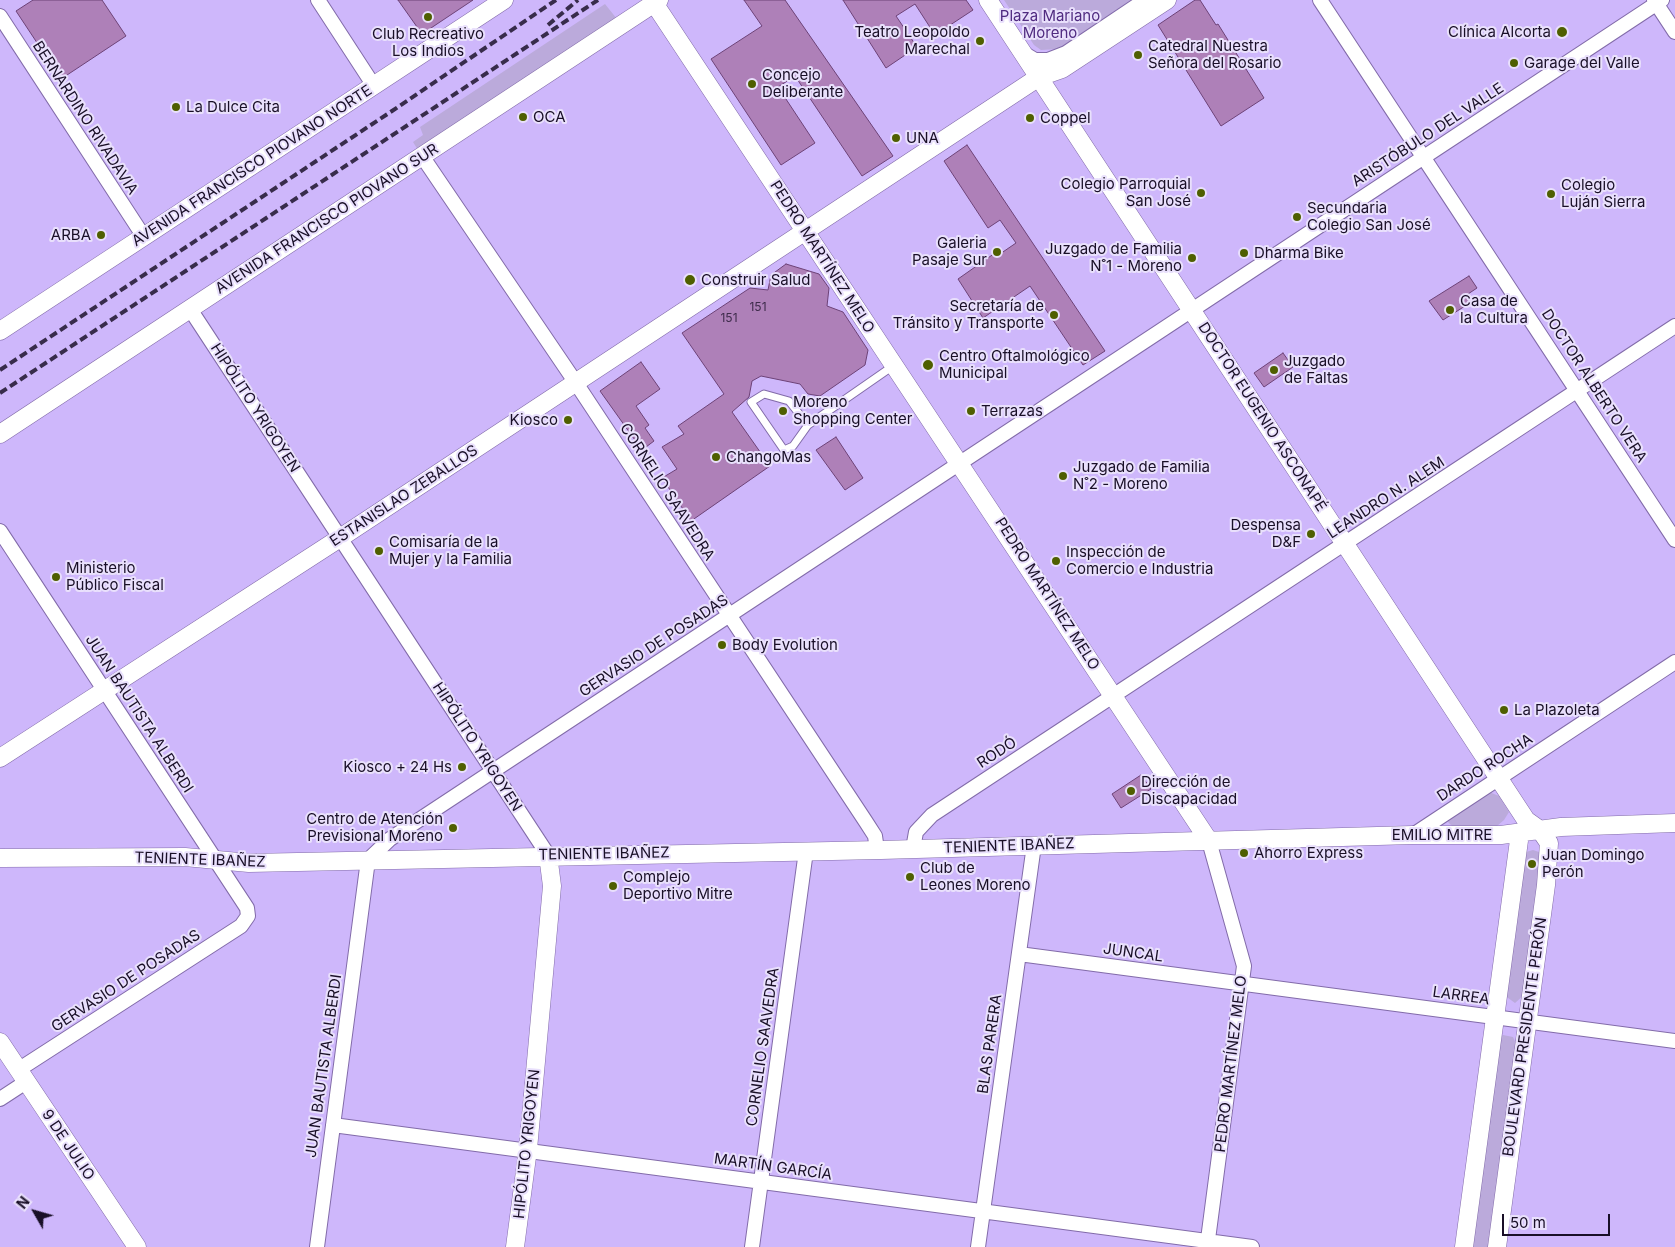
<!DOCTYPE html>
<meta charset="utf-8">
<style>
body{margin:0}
#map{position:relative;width:1675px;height:1247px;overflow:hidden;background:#ceb7fb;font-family:Inter,sans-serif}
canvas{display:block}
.north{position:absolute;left:10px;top:1187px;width:50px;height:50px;-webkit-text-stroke:4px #e9e0fc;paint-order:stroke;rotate:308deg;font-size:14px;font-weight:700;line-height:20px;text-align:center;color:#190f27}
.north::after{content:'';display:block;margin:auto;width:18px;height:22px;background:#190f27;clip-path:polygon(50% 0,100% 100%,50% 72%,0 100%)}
.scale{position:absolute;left:1502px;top:1214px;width:108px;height:22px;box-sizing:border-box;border:2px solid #190f27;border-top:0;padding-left:6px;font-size:15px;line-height:18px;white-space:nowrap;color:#190f27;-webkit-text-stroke:4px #e9e0fc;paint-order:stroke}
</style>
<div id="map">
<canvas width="1675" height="1247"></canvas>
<div class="north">N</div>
<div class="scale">50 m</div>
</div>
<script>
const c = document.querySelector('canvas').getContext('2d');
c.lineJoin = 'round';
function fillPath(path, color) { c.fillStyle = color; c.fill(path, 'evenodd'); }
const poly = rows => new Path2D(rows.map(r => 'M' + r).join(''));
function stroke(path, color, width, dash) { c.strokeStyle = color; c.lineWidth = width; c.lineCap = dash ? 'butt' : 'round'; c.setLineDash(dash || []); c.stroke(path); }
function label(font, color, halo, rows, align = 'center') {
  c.font = font + ' Inter,sans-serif'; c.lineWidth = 4; c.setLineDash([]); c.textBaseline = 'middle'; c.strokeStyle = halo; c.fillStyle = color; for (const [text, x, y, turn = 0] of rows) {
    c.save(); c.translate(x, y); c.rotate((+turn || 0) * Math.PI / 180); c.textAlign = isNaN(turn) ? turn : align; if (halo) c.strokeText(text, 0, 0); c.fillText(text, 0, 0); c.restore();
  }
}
fillPath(poly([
 [1004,0,1131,0,1058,49,1041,50,1034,45],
 [605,4,617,19,418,150,413,142,423,135,420,127],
 [1489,792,1499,796,1509,812,1504,820,1497,826,1454,828,1448,822,1449,818],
 [1533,850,1542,853,1524,995,1515,1003,1504,995,1526,852],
 [1503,1035,1513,1037,1517,1046,1490,1247,1470,1247,1498,1039]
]), '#bbaadb');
const building = poly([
 [33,0,102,0,126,36,61,79,16,11,33,0],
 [398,0,473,0,422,34,398,0],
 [744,0,785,0,893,156,862,176,795,76,778,87,815,143,781,165,711,59,762,26,744,0],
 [843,0,966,0,973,10,935,35,915,4,896,16,917,47,886,68,843,0],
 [1195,0,1200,0,1216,25,1218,24,1264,98,1221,126,1158,25,1195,0],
 [967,145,1105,351,1083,365,1030,286,983,318,958,279,995,253,997,256,1016,243,1000,220,988,228,944,161,967,145],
 [786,264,819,274,829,288,827,306,843,312,868,350,865,365,820,396,808,394,800,384,761,376,752,381,749,397,732,412,770,466,691,521,662,478,677,469,662,447,684,434,678,426,724,394,682,333,750,288,768,290,771,275,786,264],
 [1469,276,1477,288,1468,294,1473,301,1443,320,1429,301,1469,276],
 [1283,353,1293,367,1264,387,1254,373,1283,353],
 [641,362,660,389,636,406,649,425,645,428,654,441,642,450,600,391,641,362],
 [836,437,863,478,845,490,816,450,836,437],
 [1141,775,1151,789,1121,808,1112,794,1141,775]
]);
fillPath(building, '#ae80b8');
stroke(building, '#6d4277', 1);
const service = poly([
 [808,425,793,446,784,450,751,402,764,394,789,401,808,425,893,366]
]);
const minor = poly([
 [318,0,374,86],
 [1320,0,1675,540],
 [1654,0,1675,32],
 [0,16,144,237],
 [1025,54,1035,60,1048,60,1066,53,1145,0],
 [422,156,576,383,866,822,875,836,877,850],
 [190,309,548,855],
 [0,531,247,908,248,916,241,926,18,1070],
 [1413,835,1675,662],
 [913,849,916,832,932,815,1675,326],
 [1019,954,1675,1041],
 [0,1099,26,1082],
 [333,1125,1252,1247],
 [317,1247,368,860,390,839,1662,0],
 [752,1247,806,851],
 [978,1247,1034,845],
 [1207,1247,1244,966,1209,841]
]);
const tertiary = poly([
 [652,0,1209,841],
 [988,0,1526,820,1540,830,1549,843,1546,885,1497,1247],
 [0,331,504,0],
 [0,434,659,0],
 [0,758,340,538,1039,77,1062,69,1167,0],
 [0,858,185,857,249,863,881,850,1413,835,1501,835,1561,827,1675,823],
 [0,1042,137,1247],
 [515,1247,528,1149,552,886,548,855],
 [1464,1247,1520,833]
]);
stroke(service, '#826ba9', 9);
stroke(minor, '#826ba9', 16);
stroke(tertiary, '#826ba9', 19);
stroke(service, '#fff', 7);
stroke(minor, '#fff', 14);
stroke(tertiary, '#fff', 18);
stroke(poly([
 [548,25,578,0],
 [0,370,392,111,556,0],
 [0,393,598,0]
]), '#382c4b', 4, [8, 4]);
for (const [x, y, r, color] of [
 [428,17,5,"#4f5f00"],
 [1562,32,6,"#4f5f00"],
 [980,41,5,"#4f5f00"],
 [1138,55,5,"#4f5f00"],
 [1514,63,5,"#4f5f00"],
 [752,84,5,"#4f5f00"],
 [176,107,5,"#4f5f00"],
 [523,117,5,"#4f5f00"],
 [1030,118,5,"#4f5f00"],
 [896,138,5,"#4f5f00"],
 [1201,193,5,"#4f5f00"],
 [1551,194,5,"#4f5f00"],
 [1297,217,5,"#4f5f00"],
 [101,235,5,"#4f5f00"],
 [997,252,5,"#4f5f00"],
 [1244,253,5,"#4f5f00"],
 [1192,258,5,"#4f5f00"],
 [690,280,6,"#4f5f00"],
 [1450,310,5,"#4f5f00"],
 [1054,315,5,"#4f5f00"],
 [928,365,6,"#4f5f00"],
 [1274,370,5,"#4f5f00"],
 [783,411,5,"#4f5f00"],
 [971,411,5,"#4f5f00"],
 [568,420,5,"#4f5f00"],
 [716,457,5,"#4f5f00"],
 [1063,476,5,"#4f5f00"],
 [1311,534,5,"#4f5f00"],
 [379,551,5,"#4f5f00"],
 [1056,561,5,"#4f5f00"],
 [56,577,5,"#4f5f00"],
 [722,645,5,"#4f5f00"],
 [1504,710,5,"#4f5f00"],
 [462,767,5,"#4f5f00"],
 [1131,791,5,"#4f5f00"],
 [453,828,5,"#4f5f00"],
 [1244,853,5,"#4f5f00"],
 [1532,864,5,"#4f5f00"],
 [910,877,5,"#4f5f00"],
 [613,886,5,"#4f5f00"]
]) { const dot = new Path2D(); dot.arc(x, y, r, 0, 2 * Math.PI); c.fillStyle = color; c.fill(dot); stroke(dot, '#e9e0fc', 2); }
label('12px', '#3e2b4b', null, [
 ["151",758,307],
 ["151",729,318]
]);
label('15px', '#502b80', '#e9e0fc', [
 ["Plaza Mariano",1050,16],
 ["Moreno",1050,33]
]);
label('15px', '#190f27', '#e9e0fc', [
 ["Teatro Leopoldo",970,32,"right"],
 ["Marechal",970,49,"right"],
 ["Clínica Alcorta",1551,32,"right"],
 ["Club Recreativo",428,34,"center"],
 ["Los Indios",428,51,"center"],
 ["Catedral Nuestra",1148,46],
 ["Señora del Rosario",1148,63],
 ["Garage del Valle",1524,63],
 ["Concejo",762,75],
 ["Deliberante",762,92],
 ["La Dulce Cita",186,107],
 ["OCA",533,117],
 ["Coppel",1040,118],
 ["UNA",906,138],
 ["Colegio Parroquial",1191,184,"right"],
 ["San José",1191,201,"right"],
 ["Colegio",1561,185],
 ["Luján Sierra",1561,202],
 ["Secundaria",1307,208],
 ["Colegio San José",1307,225],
 ["ARBA",91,235,"right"],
 ["Galeria",987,243,"right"],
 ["Pasaje Sur",987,260,"right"],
 ["Juzgado de Familia",1182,249,"right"],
 ["N˚1 - Moreno",1182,266,"right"],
 ["Dharma Bike",1254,253],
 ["Construir Salud",701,280],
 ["Casa de",1460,301],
 ["la Cultura",1460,318],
 ["Secretaría de",1044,306,"right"],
 ["Tránsito y Transporte",1044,323,"right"],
 ["Centro Oftalmológico",939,356],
 ["Municipal",939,373],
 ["Juzgado",1284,361],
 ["de Faltas",1284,378],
 ["Moreno",793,402],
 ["Shopping Center",793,419],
 ["Terrazas",981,411],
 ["Kiosco",558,420,"right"],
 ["ChangoMas",726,457],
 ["Juzgado de Familia",1073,467],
 ["N˚2 - Moreno",1073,484],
 ["Despensa",1301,525,"right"],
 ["D&F",1301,542,"right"],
 ["Comisaría de la",389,542],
 ["Mujer y la Familia",389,559],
 ["Inspección de",1066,552],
 ["Comercio e Industria",1066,569],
 ["Ministerio",66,568],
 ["Público Fiscal",66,585],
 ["Body Evolution",732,645],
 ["La Plazoleta",1514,710],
 ["Kiosco + 24 Hs",452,767,"right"],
 ["Dirección de",1141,782],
 ["Discapacidad",1141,799],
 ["Centro de Atención",443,819,"right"],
 ["Previsional Moreno",443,836,"right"],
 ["Ahorro Express",1254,853],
 ["Juan Domingo",1542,855],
 ["Perón",1542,872],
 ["Club de",920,868],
 ["Leones Moreno",920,885],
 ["Complejo",623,877],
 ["Deportivo Mitre",623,894]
], 'left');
label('15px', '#190f27', '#e9e0fc', [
 ["BERNARDINO RIVADAVIA",85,118,57],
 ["ARISTÓBULO DEL VALLE",1428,135,-33],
 ["AVENIDA FRANCISCO PIOVANO NORTE",252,166,-33],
 ["AVENIDA FRANCISCO PIOVANO SUR",327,219,-33],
 ["PEDRO MARTÍNEZ MELO",822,257,57],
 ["DOCTOR ALBERTO VERA",1594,386,57],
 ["HIPÓLITO YRIGOYEN",255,408,57],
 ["DOCTOR EUGENIO ASCONAPÉ",1262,417,57],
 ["CORNELIO SAAVEDRA",667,492,57],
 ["ESTANISLAO ZEBALLOS",404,496,-33],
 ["LEANDRO N. ALEM",1386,498,-33],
 ["PEDRO MARTÍNEZ MELO",1047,594,57],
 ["GERVASIO DE POSADAS",654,646,-33],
 ["JUAN BAUTISTA ALBERDI",139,714,57],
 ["HIPÓLITO YRIGOYEN",477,747,57],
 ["RODÓ",997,753,-33],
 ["DARDO ROCHA",1485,768,-33],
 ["EMILIO MITRE",1442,835],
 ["TENIENTE IBAÑEZ",1009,846,-2],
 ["TENIENTE IBAÑEZ",604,854,-1],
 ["TENIENTE IBAÑEZ",200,860,2],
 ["JUNCAL",1133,953,8],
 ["GERVASIO DE POSADAS",126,981,-33],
 ["LARREA",1461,996,8],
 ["BOULEVARD PRESIDENTE PERÓN",1525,1037,-82],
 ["BLAS PARERA",990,1044,-82],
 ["CORNELIO SAAVEDRA",763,1047,-82],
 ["PEDRO MARTÍNEZ MELO",1231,1064,-83],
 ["JUAN BAUTISTA ALBERDI",324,1066,-82],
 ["HIPÓLITO YRIGOYEN",527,1144,-84],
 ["9 DE JULIO",68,1145,56],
 ["MARTÍN GARCÍA",773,1167,8]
]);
</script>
